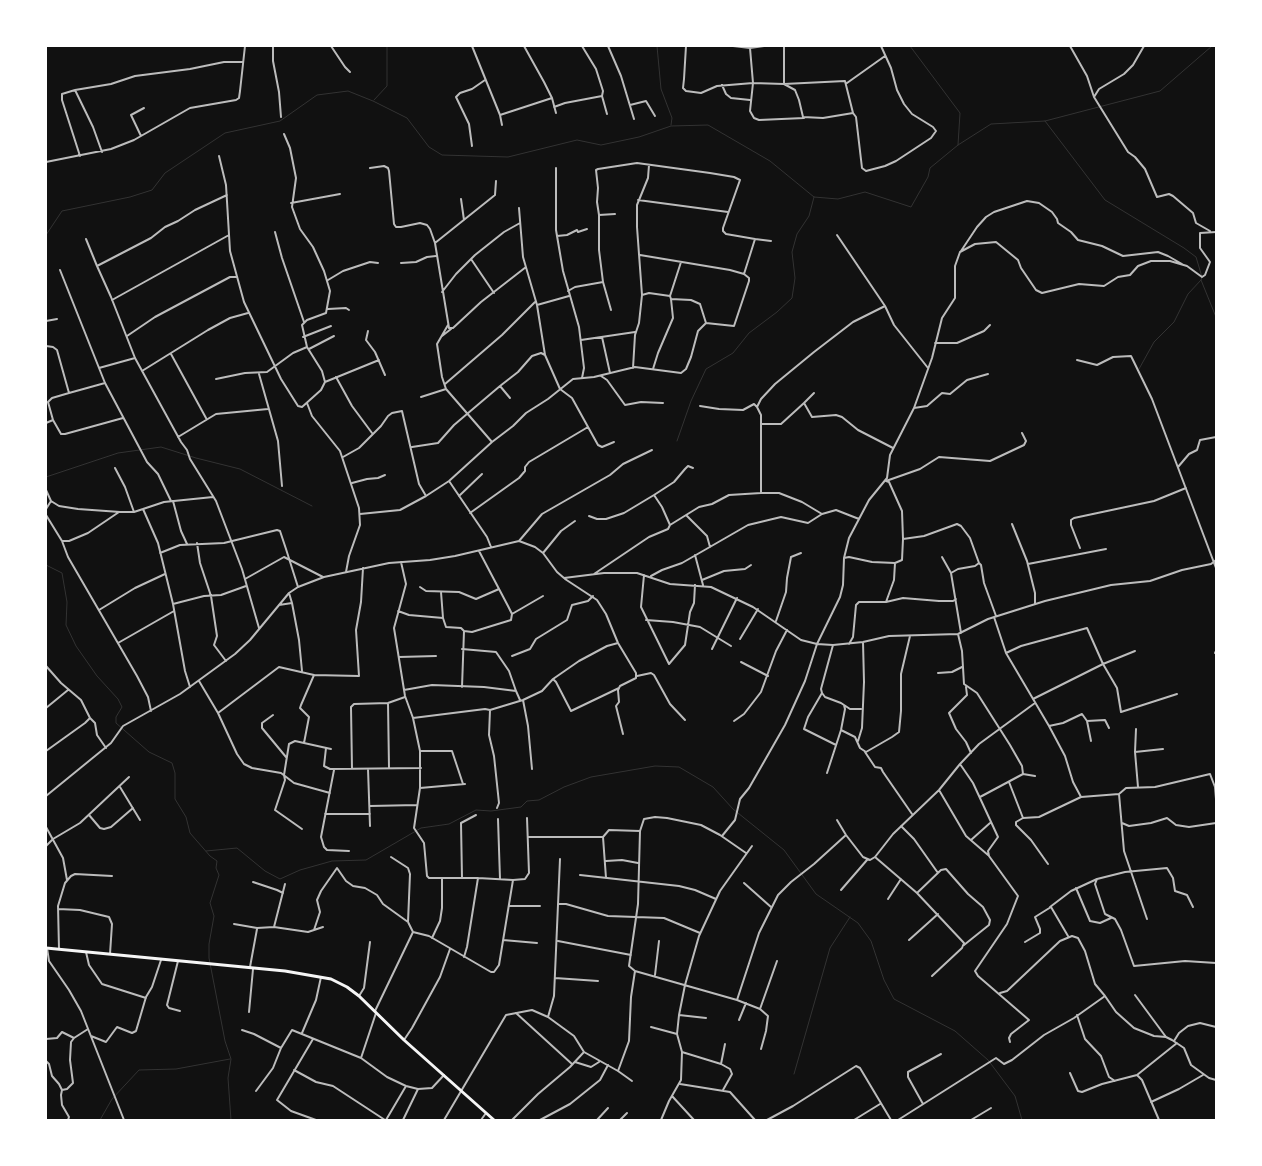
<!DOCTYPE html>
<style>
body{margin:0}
#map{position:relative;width:1262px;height:1166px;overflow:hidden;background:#111;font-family:Karla,sans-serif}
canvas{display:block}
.frame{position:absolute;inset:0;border:47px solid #fff;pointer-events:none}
</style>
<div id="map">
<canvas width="1262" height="1166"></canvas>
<div class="frame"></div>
</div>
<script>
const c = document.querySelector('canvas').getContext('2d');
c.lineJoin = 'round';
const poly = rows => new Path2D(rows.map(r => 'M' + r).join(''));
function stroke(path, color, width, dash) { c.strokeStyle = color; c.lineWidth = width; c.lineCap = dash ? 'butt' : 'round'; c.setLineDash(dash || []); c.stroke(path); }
stroke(poly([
 [657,46,661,89,672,118,671,125],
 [910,46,960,113,958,145],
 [374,100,387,86,387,46],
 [1045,121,1105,200,1184,248,1196,257,1202,277,1201,280,1216,317],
 [46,235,62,211,130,197,152,190,165,173,225,133,280,121,317,95,348,91,373,101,407,118,429,147,442,155,508,157,577,140,601,145,639,137,671,126,708,125,770,161,814,197,838,199,865,192,911,207,928,177,930,168,958,145,991,124,1045,121,1160,91,1212,46],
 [1139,369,1154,342,1174,322,1188,294,1201,280],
 [677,441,691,401,706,369,733,353,749,333,777,312,792,298,795,278,792,252,797,234,809,216,814,197],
 [46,477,118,453,161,447,196,458,240,469,312,506],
 [46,565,62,573,67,602,66,625,76,646,97,676,118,699,122,707,116,717,116,723,149,752,172,763,175,773,175,799,186,817,190,833,210,856,217,861,216,868,219,875,210,903,214,916,209,944,209,958,225,1041,231,1059,228,1078,231,1120],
 [206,851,237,848,265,871,280,879,300,870,332,861,366,860,421,828,449,824,476,810,491,811,521,807,527,801,539,800,564,787,591,777,655,766,679,767,713,787,733,809,784,850,816,894,858,923,871,941,884,980,894,999,955,1031,988,1060,1015,1096,1022,1120],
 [794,1074,830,948,850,917],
 [100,1120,112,1099,139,1070,176,1069,230,1059]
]), '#333', 1);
stroke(poly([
 [273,46,273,61,279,92,281,117],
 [331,46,345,67,350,72],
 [472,46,500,115,502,125],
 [524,46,544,82,552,98,556,113],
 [582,46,596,69,603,91,602,96,607,114],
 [608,46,621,76,634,119],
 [686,46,684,79,683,88,686,91,701,93,717,86,753,83,784,84,845,81,853,113,856,117,862,168,866,171,885,166,896,161,931,138,936,131,933,127,912,114,904,104,897,90,891,68,881,46],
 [733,46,750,48,764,46],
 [784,46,784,84,795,90,799,100,803,117,823,118,853,113],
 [1070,46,1087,76,1094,97,1128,152,1135,157,1145,169,1157,197,1169,194,1173,196,1193,213,1196,223,1210,231],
 [750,48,753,83,750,111,754,118,759,120,804,118],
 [847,83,885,56],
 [722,85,726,94,731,98,750,100],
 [75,90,93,127,102,152],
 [1094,97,1099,89,1124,74,1133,65,1144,46],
 [630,105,646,101,655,116],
 [554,107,565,103,602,96],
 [500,115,552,98],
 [141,136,131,115,144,108],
 [472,146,469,124,456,97,460,93,472,89,485,80],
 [80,156,62,100,62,94,75,90,111,84,135,76,190,69,224,62,243,62],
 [219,156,226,185,230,251,244,302,281,379,298,406,302,407,321,390,325,382,322,371,307,347,302,325,307,320,326,313,330,291,324,271,313,247,300,229,292,207,296,178,290,148,284,134],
 [46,162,111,149,134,140,190,108,236,100,239,98,240,91,245,46],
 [370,168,384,166,388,168,389,171,394,224,396,227,401,227,420,223,427,225,430,229,435,243,449,328,453,328,481,302,526,267],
 [556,168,556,230,563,271,579,327,584,368,582,378],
 [227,195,195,210,178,221,165,227,151,238,97,266,111,297,135,358,181,442,187,450,190,459,216,501,242,569,259,628],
 [461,199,464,220],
 [638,200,728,212],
 [291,203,340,194],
 [519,208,523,257,537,305,545,355,560,389,572,398,598,445,602,447,614,442],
 [599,215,597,202,598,188,596,170,598,169,637,163,710,173,734,177,740,180,723,228,723,231,726,234,755,239,771,241],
 [275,232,282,258,304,322],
 [837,235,885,306,894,325,928,368],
 [557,236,567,235,577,230,578,232,587,229],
 [86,239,97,266],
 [435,243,495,195,496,181],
 [961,251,977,227,986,217,994,212,1027,201,1039,203,1052,212,1057,219,1058,223,1071,232,1078,240,1102,246,1123,256,1158,252,1168,256,1182,264],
 [471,259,494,293],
 [401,263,416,262,427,257,436,256],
 [60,270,105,383,147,462,158,474,171,501],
 [744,274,755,239],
 [328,280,343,271,370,262,378,263],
 [603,282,599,250,599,215,615,214],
 [568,291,575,287,603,282,611,310],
 [442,292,456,274,475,255,504,232,520,223],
 [642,295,649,293,670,296,671,299,691,300,700,304,706,323],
 [670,296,681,262],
 [112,300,229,235],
 [537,305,569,296],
 [328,309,346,308,349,310],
 [46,321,57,319],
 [448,325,437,344,442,377,446,389,492,442],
 [368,331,366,340,375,352,385,375],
 [127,336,155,317,230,277,237,277],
 [442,336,451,329],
 [303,337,331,326],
 [602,337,610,373],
 [581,340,635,332],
 [935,343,957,343,984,331,990,325],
 [46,346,53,347,57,350,69,393,52,398,48,402,53,420,46,423],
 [309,349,334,336],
 [171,354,206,418],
 [1077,360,1097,365,1113,357,1131,356,1152,399,1216,568],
 [99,368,135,358],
 [633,368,635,335,639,323,642,295,637,227,637,205,648,178,649,165],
 [653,369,658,353,673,318,671,299],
 [142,371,208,330,230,318,248,313],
 [259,374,278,441,282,486],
 [601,376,607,380,625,405,641,402,663,403],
 [336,377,352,406,372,433],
 [216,379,245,373,267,372,293,353,307,347],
 [325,382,379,360],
 [445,384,502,335,535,302],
 [69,393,105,383],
 [421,397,446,389],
 [510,398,500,386,518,372,532,356,541,353,545,355],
 [307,403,312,416,340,451,359,508,360,525,349,556,346,572],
 [804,403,814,393],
 [700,406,719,409,743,410,754,404,757,407,761,415,761,493],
 [757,407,761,399,775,384,814,352,853,322,885,306],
 [914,408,927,406,942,393,950,394,967,380,988,374],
 [53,420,61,434,65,434,123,418],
 [761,424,781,424,804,403,812,417,836,415,842,417,858,430,893,448],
 [178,437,216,414,268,409],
 [412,447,438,443,454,425,500,386],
 [343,457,359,448,381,426,388,416,392,413,402,411,419,484,426,496],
 [1178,467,1189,454,1197,450,1200,440,1216,437],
 [115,468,125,487,134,512],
 [449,481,487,537,491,547],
 [352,483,367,479,378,478,385,475],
 [46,490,51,501,59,506,78,509,120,512,134,512,164,502,213,497],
 [654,495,674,482,685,469,688,466,693,468],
 [459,496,482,474],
 [173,501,181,531,187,544],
 [46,509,51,501],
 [143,509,158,543,173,604,185,671,190,687],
 [470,513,519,478,525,471,525,467,529,462,588,427],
 [360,514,400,510,426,496,449,481,492,442,513,426,526,413,548,399,573,379,594,377,635,367,681,373,686,369,691,357,698,331,706,323,734,326,749,281,749,278,744,274,730,270,640,255],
 [46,515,62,541,68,557,137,676,148,697,151,711],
 [686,515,707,536,710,547],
 [589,516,597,519,606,519,624,513,654,495,662,507,670,525,668,529,649,537,594,574],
 [1012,524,1027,561,1035,593,1035,604],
 [670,525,699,507,712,504,729,495,761,493,779,493,802,502,822,514,836,510,859,519],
 [903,539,902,511,889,482,886,481,920,469,939,457,990,461,1024,445,1026,441,1022,433],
 [62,541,69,541,88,533,119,512],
 [519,541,542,514,610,475,623,464,652,450],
 [197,543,200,563,211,596,217,636,214,645,226,661],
 [1080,548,1071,525,1071,520,1074,518,1154,501,1186,488],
 [160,553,180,545,224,543,277,530,280,531,286,549,298,587],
 [543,553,561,531,575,521],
 [695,555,703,585],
 [942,557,951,573],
 [844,558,849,557,872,562,895,563,902,560,903,539,924,536,957,524,961,526,970,538,979,563,981,565,984,583,996,616],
 [401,562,406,584,394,628,405,696,413,718,420,751,420,788,414,828,424,843,427,876,429,878,478,878,513,880,525,879,529,873,527,818],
 [1028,564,1106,549],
 [644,575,641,607,669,664],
 [651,576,662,570,682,563,748,525,781,517,808,523,822,514],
 [245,579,284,557,323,577],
 [565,579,597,600,606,614,618,643,636,673,636,678,620,686,618,690,619,702,616,706,623,734],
 [702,580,724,571,745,569,751,565],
 [420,587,426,591,459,592,476,599,499,589],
 [441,592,443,618,446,627,461,628,464,631,472,632,511,620,512,614,508,606,479,551],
 [886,602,894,580,895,563],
 [292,603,299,640,302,671],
 [173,604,204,596,221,595,246,586],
 [279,605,292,603,289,593],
 [99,610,135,588,165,574],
 [398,611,409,615,443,618],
 [512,614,543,596],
 [994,617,1006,653,1049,726,1065,756,1073,782,1081,797,1119,794,1126,788,1155,787,1210,774,1215,787,1216,799],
 [646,620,673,622,700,627,731,646],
 [776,621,786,592,787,578,791,557,801,553],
 [961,633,951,573,958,569,975,566,979,563],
 [958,634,962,651,964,684,977,693,1010,745,1022,766,1023,774],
 [740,639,758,609],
 [118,643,174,611],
 [849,644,853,637,856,605,859,602,886,602,903,598,939,601,953,601,956,599],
 [833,645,821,689,822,693,808,717,804,729,836,745],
 [462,649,496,652,509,671,516,691],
 [712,649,737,598],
 [1006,653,1021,646,1087,628,1103,664,1135,651],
 [1215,653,1216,651],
 [512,656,530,649,536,639,567,620,572,605,588,601,593,596],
 [399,657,436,656],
 [741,662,768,676],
 [669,664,685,645,690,612,694,603,695,585],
 [46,666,61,683,81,700,90,718,95,723,97,735,106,748],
 [938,673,952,672,962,667],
 [637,676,651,673,654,675,670,704,685,720],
 [553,679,556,682,571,711,619,688],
 [199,681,218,713,237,754,244,764,252,768,281,773,294,783,330,793],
 [462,687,464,631],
 [966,687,967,695,949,713,956,729,966,742,971,753],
 [404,690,432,685,484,687,516,691,520,700],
 [822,693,825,697,841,703,850,709,861,709],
 [1033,699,1103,664,1117,688,1121,712,1177,694],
 [523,700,528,726,532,769],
 [388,703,389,768],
 [46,708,68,690],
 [490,710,489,735,494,756,499,803,497,808],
 [218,713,279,667,314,675,359,676,356,630,361,602,363,568],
 [273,715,262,723,262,728,286,757],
 [413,718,485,709,490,710,523,700,542,691,553,679,579,661,607,646,618,643],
 [734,721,744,714,761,692,776,651,787,630],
 [1087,721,1105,720,1109,728],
 [1049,726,1063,723,1082,714,1087,721,1091,741],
 [1136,729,1135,752,1138,787],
 [841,730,855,737,860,748,866,752,892,737,899,732,901,711,901,674,910,636],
 [858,741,862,728,864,682,863,642],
 [304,743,309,717,300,708,301,705,314,675],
 [326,748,324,766,330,769,421,768],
 [46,751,85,723,90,718],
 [420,751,452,751,463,784],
 [865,752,875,767,881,768,883,772,912,814],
 [1135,752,1163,749],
 [960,764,973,783,998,837,988,851,989,856,1018,896,1007,924,975,971,978,976,1029,1020,1011,1034,1009,1038,1010,1042],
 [352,769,351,707,354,704,388,703,405,697],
 [368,769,370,826],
 [334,770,321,837,324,847,327,850,349,851],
 [827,773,841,730,845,709,844,705],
 [1009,782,1023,818,1016,822,1016,825,1031,840,1048,864],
 [120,787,140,820],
 [420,788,465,784],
 [939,790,966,836,988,855],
 [1119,794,1124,851,1147,919],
 [46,796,111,743,123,726,180,694,235,654,250,640,289,593,298,587,324,577,389,563,430,560,455,556,519,541,535,547,543,553,557,572,564,578,604,573,637,573,670,584,711,587,753,607,801,640,817,644,833,645,863,642,889,636,958,634,988,619,1045,601,1111,585,1150,581,1182,570,1211,564,1216,560],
 [980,797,1023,774,1035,776],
 [370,806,417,805],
 [325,814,370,814],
 [89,815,100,828,104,829,111,827,133,808],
 [1023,818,1039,817,1081,797],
 [498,819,500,879],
 [837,820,846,835,863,857,870,860,875,857,893,834,939,790,960,764,979,744,1035,703],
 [1122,823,1129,826,1151,823,1167,818,1176,825,1189,827,1216,823],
 [901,826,914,839,938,873],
 [46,827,63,858,67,880],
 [302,829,275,810,285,780,284,775,289,744,295,741,331,749],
 [722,836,735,820,740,799,749,788,785,725,805,681,817,644,840,597,843,585,844,558,849,538,869,500,887,478,890,455,914,408,932,358,942,318,955,298,955,266,960,252,975,244,996,242,1018,260,1021,268,1036,290,1042,293,1079,284,1104,286,1118,277,1130,275,1138,266,1151,261,1170,261,1187,266,1202,277,1205,275,1210,262,1200,248,1200,233,1216,232],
 [528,837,603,837,609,830,640,831],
 [603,837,606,878],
 [971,840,990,823],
 [46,846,53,839,80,823,129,777],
 [746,853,720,835,701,825,667,818,655,817,644,819,640,831,638,904,629,966,635,971,737,1000,760,1009,768,1016,766,1031,761,1049],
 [391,857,408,868,410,874,408,922],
 [875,857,917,893,964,943,962,948,932,976],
 [606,861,622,860,638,863],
 [580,875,679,886,695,890,716,899],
 [462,878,461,823,476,815],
 [1097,879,1095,884,1105,914,1115,919,1121,930,1134,966,1185,961,1216,963],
 [253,882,277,890,283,893],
 [744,883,771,907],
 [1076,888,1090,921,1100,923,1111,918],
 [841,890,867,860],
 [917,893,941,870,946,869,968,894,983,907,990,920,989,925,964,945],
 [888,899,901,879],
 [559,904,566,904,608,916,664,918,700,933],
 [510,906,540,906],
 [1050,907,1071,891,1097,879,1125,872,1167,868,1173,878,1175,891,1187,895,1193,907],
 [58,909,80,910,109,917,112,924,110,954],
 [234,924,257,928,274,927,308,932,323,927],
 [274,927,285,884],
 [314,930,320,912,317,900,321,891,337,868,346,881,353,886,365,888,377,895,383,904,408,922,413,932,429,936,491,972,494,972,499,965,513,880],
 [432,938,440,921,442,908,442,878],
 [503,940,537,943],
 [909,940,938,914],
 [558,941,631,955],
 [1025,942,1040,933,1040,929,1035,917,1051,907,1068,936],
 [47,948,49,961,69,990,81,1011,124,1120],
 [59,949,58,906,65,883,71,876,75,874,112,876],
 [86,952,89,965,102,984,146,998],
 [464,957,467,947,478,878],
 [178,961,167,1005,169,1008,180,1011],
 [250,967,257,929],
 [655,975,659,941],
 [555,978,598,981],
 [1000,993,1007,991,1060,941,1072,936,1078,938,1085,951,1095,984,1105,996],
 [1135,995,1166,1037],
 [359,996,364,988,370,942],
 [737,1000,759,933,778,895,791,882,814,864,846,835],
 [760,1009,777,961],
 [375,1011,413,932],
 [249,1012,253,969],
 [516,1013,572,1064],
 [679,1015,706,1018],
 [1077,1015,1085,1039,1101,1056,1109,1077,1115,1081],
 [548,1017,554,996,560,859],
 [739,1020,746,1003],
 [651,1027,677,1034],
 [242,1030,254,1034,281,1048],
 [302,1033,316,1000,321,977],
 [91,1036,106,1042,117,1027,132,1033,136,1031,146,997,152,987,161,960],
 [46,1039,57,1038,62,1032,74,1038,88,1029],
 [313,1039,277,1100,291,1111,316,1120],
 [404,1040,412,1028,440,977,450,949],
 [1174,1041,1179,1033,1188,1026,1200,1023,1216,1027],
 [682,1052,721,1064,730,1069,732,1074,723,1090],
 [361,1058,376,1013],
 [46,1061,49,1064,52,1076,59,1084,62,1090],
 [575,1062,591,1067,599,1062],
 [721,1064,725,1044],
 [294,1070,316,1082,333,1086,385,1120],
 [618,1071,629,1041,631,997,635,971],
 [1070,1073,1078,1091,1082,1092,1102,1084,1137,1075,1142,1080,1159,1120],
 [1137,1075,1177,1043],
 [680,1084,730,1092,755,1120],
 [256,1091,273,1068,281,1048,292,1030,361,1058,387,1077,406,1086,418,1089,432,1088,444,1075],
 [672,1096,694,1120],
 [1151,1102,1179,1089,1203,1075],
 [923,1104,908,1077,908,1072,941,1054],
 [68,1120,69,1117,62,1105,61,1095,62,1090,67,1089,73,1083,70,1060,71,1042,74,1038],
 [386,1120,406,1086],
 [403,1120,418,1089],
 [444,1120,506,1015,532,1010,548,1017,574,1036,584,1052,618,1071,632,1081],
 [481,1120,486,1113],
 [512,1120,538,1094,570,1067,584,1052],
 [540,1120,570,1104,600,1080,608,1065],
 [597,1120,608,1108],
 [620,1120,627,1113],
 [661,1120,669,1101,681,1080,682,1052,677,1034,679,1015,685,985,699,936,720,891,752,846],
 [767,1120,793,1106,856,1066,860,1068,891,1120],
 [854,1120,880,1104],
 [898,1120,996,1058,1004,1064,1012,1060,1044,1035,1074,1018,1105,996,1116,1012,1134,1028,1154,1036,1166,1037,1172,1040,1184,1048,1191,1065,1209,1078,1216,1080],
 [971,1120,991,1108]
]), '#bcbcbc', 2);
stroke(poly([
 [46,948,285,971,331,979,347,987,359,996,404,1040,494,1120]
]), '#f5f5f5', 3);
</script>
